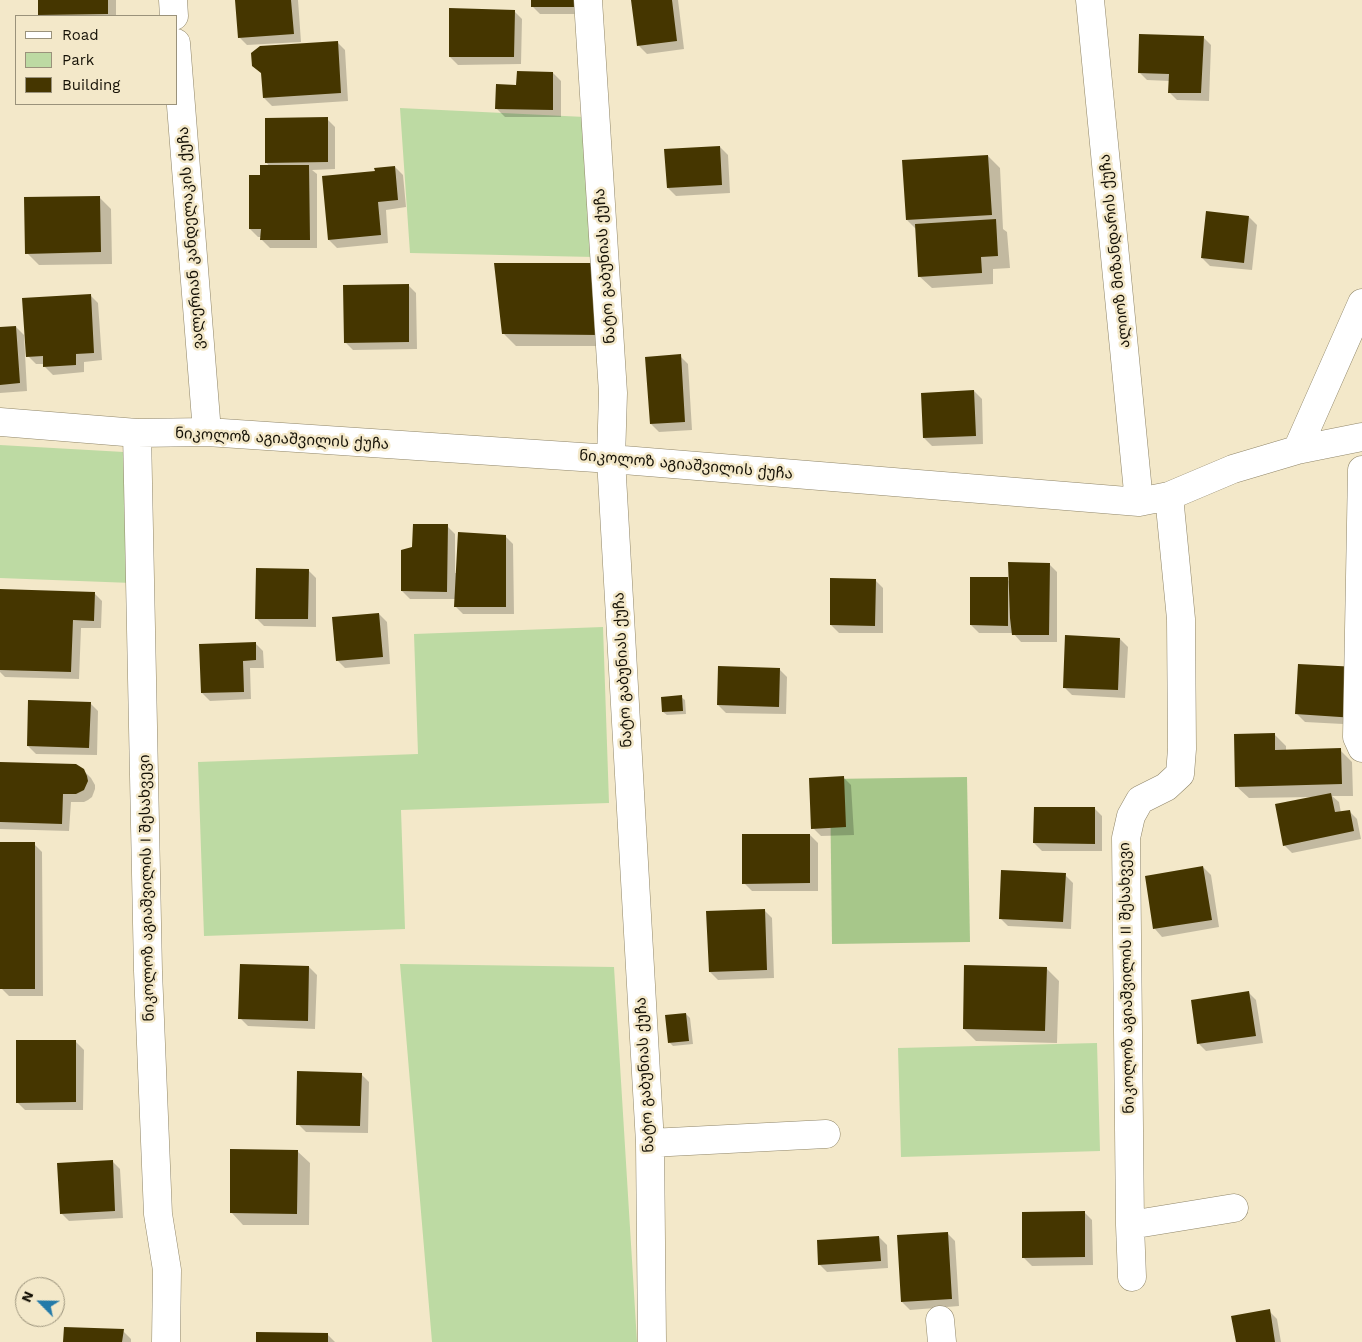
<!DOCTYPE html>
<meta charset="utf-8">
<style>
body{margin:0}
#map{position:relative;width:1362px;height:1342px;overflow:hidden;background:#f3e8c9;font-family:"Work Sans",sans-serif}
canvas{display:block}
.legend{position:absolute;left:15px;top:15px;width:162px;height:90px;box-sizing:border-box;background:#f3e8c9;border:1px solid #9a927b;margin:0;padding:6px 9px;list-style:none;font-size:15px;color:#151106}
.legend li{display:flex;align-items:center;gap:10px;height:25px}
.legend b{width:25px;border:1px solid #9a927b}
.north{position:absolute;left:15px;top:1277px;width:50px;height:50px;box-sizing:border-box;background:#f3e8c9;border:1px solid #9a927b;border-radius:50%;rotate:293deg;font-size:14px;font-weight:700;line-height:20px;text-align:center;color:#151106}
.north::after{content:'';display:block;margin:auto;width:18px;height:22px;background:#237aa9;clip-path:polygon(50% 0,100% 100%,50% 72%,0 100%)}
</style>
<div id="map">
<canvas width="1362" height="1342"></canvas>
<ul class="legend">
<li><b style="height:6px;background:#fff"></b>Road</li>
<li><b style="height:14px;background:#bddaa3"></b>Park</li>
<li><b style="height:14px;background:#453600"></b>Building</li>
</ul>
<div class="north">N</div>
</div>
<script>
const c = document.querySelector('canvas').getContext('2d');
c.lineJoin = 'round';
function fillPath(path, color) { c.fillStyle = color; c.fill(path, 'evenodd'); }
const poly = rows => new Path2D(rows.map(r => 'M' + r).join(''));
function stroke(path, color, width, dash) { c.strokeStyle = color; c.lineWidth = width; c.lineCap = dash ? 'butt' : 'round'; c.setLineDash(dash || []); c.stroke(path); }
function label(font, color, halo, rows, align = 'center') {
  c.font = font + ' "Work Sans","Noto Sans Georgian",sans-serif'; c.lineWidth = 5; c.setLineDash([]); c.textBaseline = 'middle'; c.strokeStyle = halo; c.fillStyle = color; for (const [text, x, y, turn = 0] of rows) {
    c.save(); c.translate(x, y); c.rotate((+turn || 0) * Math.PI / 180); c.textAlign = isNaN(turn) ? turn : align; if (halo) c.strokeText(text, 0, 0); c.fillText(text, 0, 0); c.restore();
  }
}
fillPath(poly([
 [400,108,585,117,594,257,410,253],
 [0,445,124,452,132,583,0,578],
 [603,627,609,803,401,810,405,929,204,936,198,762,418,754,414,634],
 [400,964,614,967,637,1342,432,1342],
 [1097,1043,1100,1151,901,1157,898,1048]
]), '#bddaa3');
fillPath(poly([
 [967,777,970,942,832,944,830,779]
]), '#a7c78a');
fillPath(poly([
 [39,0,116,0,116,16,41,16,39,14],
 [237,0,298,0,301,42,247,45,239,37],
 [532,0,587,0,587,14,540,14,532,6],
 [633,0,678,0,684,49,647,54,639,46],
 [514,11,522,19,521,64,458,65,450,57],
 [1203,37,1211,45,1209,101,1177,100,1169,92,1170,81,1147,80,1139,72],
 [337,42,345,50,348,101,272,106,264,98],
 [553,73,561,81,561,117,505,117,497,109],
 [327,119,335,127,335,169,312,170,317,174,317,248,270,248,262,240,262,237,258,237,250,229,261,176,270,167,266,162],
 [720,147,728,155,730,193,676,196,668,188],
 [988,156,1000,168,1003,229,1007,232,1010,268,993,269,993,284,932,288,919,276,916,229,907,220],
 [395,167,403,175,406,207,386,210,388,243,337,248,329,240,376,172],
 [99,197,111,209,112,264,39,265,27,253],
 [1249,217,1257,225,1252,270,1210,266,1202,258],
 [594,265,611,346,516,346,504,334],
 [408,285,416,293,417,349,353,350,345,342],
 [90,295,98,303,102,360,84,362,84,372,53,375,45,367,44,364,36,364,28,356],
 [16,327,24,335,27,391,0,393,0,328],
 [680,356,688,364,692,430,659,432,651,424],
 [974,391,982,399,983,444,932,446,924,438,923,394],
 [447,526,455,534,455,573,457,573,505,536,513,544,514,614,463,614,455,606,456,599,410,599,402,591,414,548],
 [1049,564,1057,572,1057,642,1021,642,1013,633,979,633,971,625,1007,579,1010,582],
 [308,570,316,578,316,627,264,626,256,618],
 [875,580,883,588,883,633,839,633,831,625],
 [0,590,94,593,102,601,101,628,81,628,79,679,5,677,0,672],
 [379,614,387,622,390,664,345,668,337,660],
 [1120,639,1128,647,1125,698,1072,695,1064,687],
 [255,643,263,651,264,668,250,668,251,699,210,701,202,693],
 [1299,665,1362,725,1305,722,1297,714],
 [779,669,787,677,786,714,726,713,718,705],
 [681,697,685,700,686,714,667,715,663,712],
 [90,703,98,711,97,755,36,754,28,746],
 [1274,734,1286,746,1286,751,1340,750,1352,762,1353,796,1332,796,1339,802,1341,813,1349,811,1357,819,1361,839,1292,853,1284,845,1313,797,1249,798,1236,786],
 [0,763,83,770,91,778,95,785,95,789,92,797,88,800,84,802,71,802,69,831,0,829],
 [843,777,851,785,854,835,821,836,813,828],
 [1094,808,1102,816,1102,851,1042,851,1034,843],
 [810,835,818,843,818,891,752,891,744,883],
 [34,844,42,852,43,996,9,996,1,988],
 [1203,867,1211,875,1219,927,1162,937,1155,929,1146,877],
 [1065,875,1073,883,1071,929,1008,926,1000,918],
 [764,910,772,918,774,978,718,980,710,972],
 [309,967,317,975,315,1029,248,1026,240,1018],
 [1047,969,1059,981,1057,1043,976,1041,964,1029],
 [1248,992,1256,1000,1263,1043,1206,1051,1198,1043],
 [686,1014,690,1018,693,1044,673,1046,669,1042],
 [76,1042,84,1050,83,1110,25,1110,17,1102],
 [361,1074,369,1082,368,1133,306,1132,298,1124],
 [297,1151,310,1163,309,1225,243,1225,231,1212],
 [112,1161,120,1169,123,1218,69,1221,61,1213],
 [1084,1212,1092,1220,1093,1265,1032,1266,1024,1258],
 [947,1233,955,1241,959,1306,910,1310,902,1302],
 [879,1237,887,1245,888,1268,827,1272,819,1264],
 [1269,1311,1277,1319,1281,1342,1237,1342],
 [123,1331,131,1339,131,1342,64,1342],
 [327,1334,335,1342,257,1342]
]), '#0003');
fillPath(poly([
 [38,0,108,0,108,14,38,15],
 [235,0,291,0,294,34,238,38],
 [531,0,580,0,580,7,531,7],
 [631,0,672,0,677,41,637,46],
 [449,8,515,10,514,57,449,57],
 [1139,34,1204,36,1201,93,1168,93,1169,74,1138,73],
 [338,41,341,93,263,98,261,73,252,66,251,53,260,46],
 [517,71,553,72,553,110,495,109,496,84,516,85],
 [328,117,328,162,265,163,265,118],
 [720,146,722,185,667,188,664,149],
 [988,155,992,215,906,220,902,160],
 [260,165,309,165,310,240,260,240,261,229,249,229,249,175,260,175],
 [395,166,398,200,378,202,381,235,328,240,322,176,375,171,374,168],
 [100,196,101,252,25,254,24,197],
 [1206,211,1249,216,1244,263,1201,258],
 [996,219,998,256,981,257,982,273,918,277,915,224],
 [494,263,595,263,600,335,502,334],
 [409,284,409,342,344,343,343,285],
 [91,294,94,353,76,354,76,365,43,367,43,356,26,357,22,298],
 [16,326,20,383,0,385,0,327],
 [681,354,685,422,650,424,645,357],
 [974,390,976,436,923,438,921,393],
 [413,524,448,524,447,592,401,591,401,550,412,547],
 [458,532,506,535,506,607,454,607],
 [1008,562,1050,563,1049,635,1012,635,1010,618],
 [256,568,309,569,308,619,255,619],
 [970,577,1008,577,1008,626,970,625],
 [830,578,876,579,875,626,830,625],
 [0,589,95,592,94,621,73,620,71,672,0,670],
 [379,613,383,657,336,661,332,617],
 [1065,635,1120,638,1118,690,1063,688],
 [256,642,256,660,243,661,244,692,201,693,199,644],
 [1298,664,1358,667,1355,718,1295,714],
 [718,666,780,668,779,707,717,705],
 [682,695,683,711,662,712,661,697],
 [28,700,91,702,89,748,27,746],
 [1275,733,1275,750,1341,748,1342,784,1235,787,1234,734],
 [0,762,76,764,84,769,87,776,88,781,84,790,76,794,63,794,62,824,0,822],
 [844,776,846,827,811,829,809,778],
 [1331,793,1335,812,1350,810,1354,831,1283,846,1275,804],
 [1034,807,1095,807,1095,844,1033,843],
 [742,834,810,834,810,883,742,884],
 [0,842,35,842,35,989,0,989],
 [1203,866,1212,920,1153,929,1145,876],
 [1001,870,1066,873,1063,922,999,919],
 [765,909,767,970,709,972,706,911],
 [240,964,309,966,308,1021,238,1019],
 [964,965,1047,967,1045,1031,963,1029],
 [1249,991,1256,1036,1197,1044,1191,1000],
 [686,1013,689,1041,668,1043,665,1015],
 [16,1040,76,1040,76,1102,16,1103],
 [297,1071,362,1073,360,1126,296,1125],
 [230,1149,298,1150,297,1214,230,1213],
 [113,1160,115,1211,60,1214,57,1163],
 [1085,1211,1085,1257,1022,1258,1022,1212],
 [948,1232,952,1299,901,1302,897,1235],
 [879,1236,881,1261,818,1265,817,1240],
 [1270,1309,1275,1342,1236,1342,1231,1316],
 [64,1327,124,1329,122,1342,63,1342],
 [256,1332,328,1333,328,1342,256,1342]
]), '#453600');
const minor = poly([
 [173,0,174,16],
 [588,0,613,393,611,459,650,1143,652,1341],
 [1090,0,1139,502],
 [176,43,207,432],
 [0,422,137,433,207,432,611,459,1139,502,1169,496,1233,469,1297,450,1362,437],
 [137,433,148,971,158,1214,167,1270,166,1342],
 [1297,450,1362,303],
 [1362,470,1357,737,1362,748],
 [650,1143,826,1134],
 [1130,1225,1234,1208],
 [1132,1277,1130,1225,1126,838,1131,816,1140,800,1166,787,1180,774,1182,749,1181,619,1169,496],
 [940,1320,942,1342]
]);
stroke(minor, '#908669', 29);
stroke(minor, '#fff', 28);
label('15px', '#151106', '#f3e8c9', [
 ["ვალერიან კანდელაკის ქუჩა",191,238,-94],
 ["ალიოზ მიზანდარის ქუჩა",1115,251,-96],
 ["ნატო გაბუნიას ქუჩა",605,266,-94],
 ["ნიკოლოზ აგიაშვილის ქუჩა",282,439,3],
 ["ნიკოლოზ აგიაშვილის ქუჩა",686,465,5],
 ["ნატო გაბუნიას ქუჩა",623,670,-93],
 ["ნიკოლოზ აგიაშვილის I შესახვევი",147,888,-91],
 ["ნიკოლოზ აგიაშვილის II შესახვევი",1127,978,-91],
 ["ნატო გაბუნიას ქუჩა",645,1075,-93]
]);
</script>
